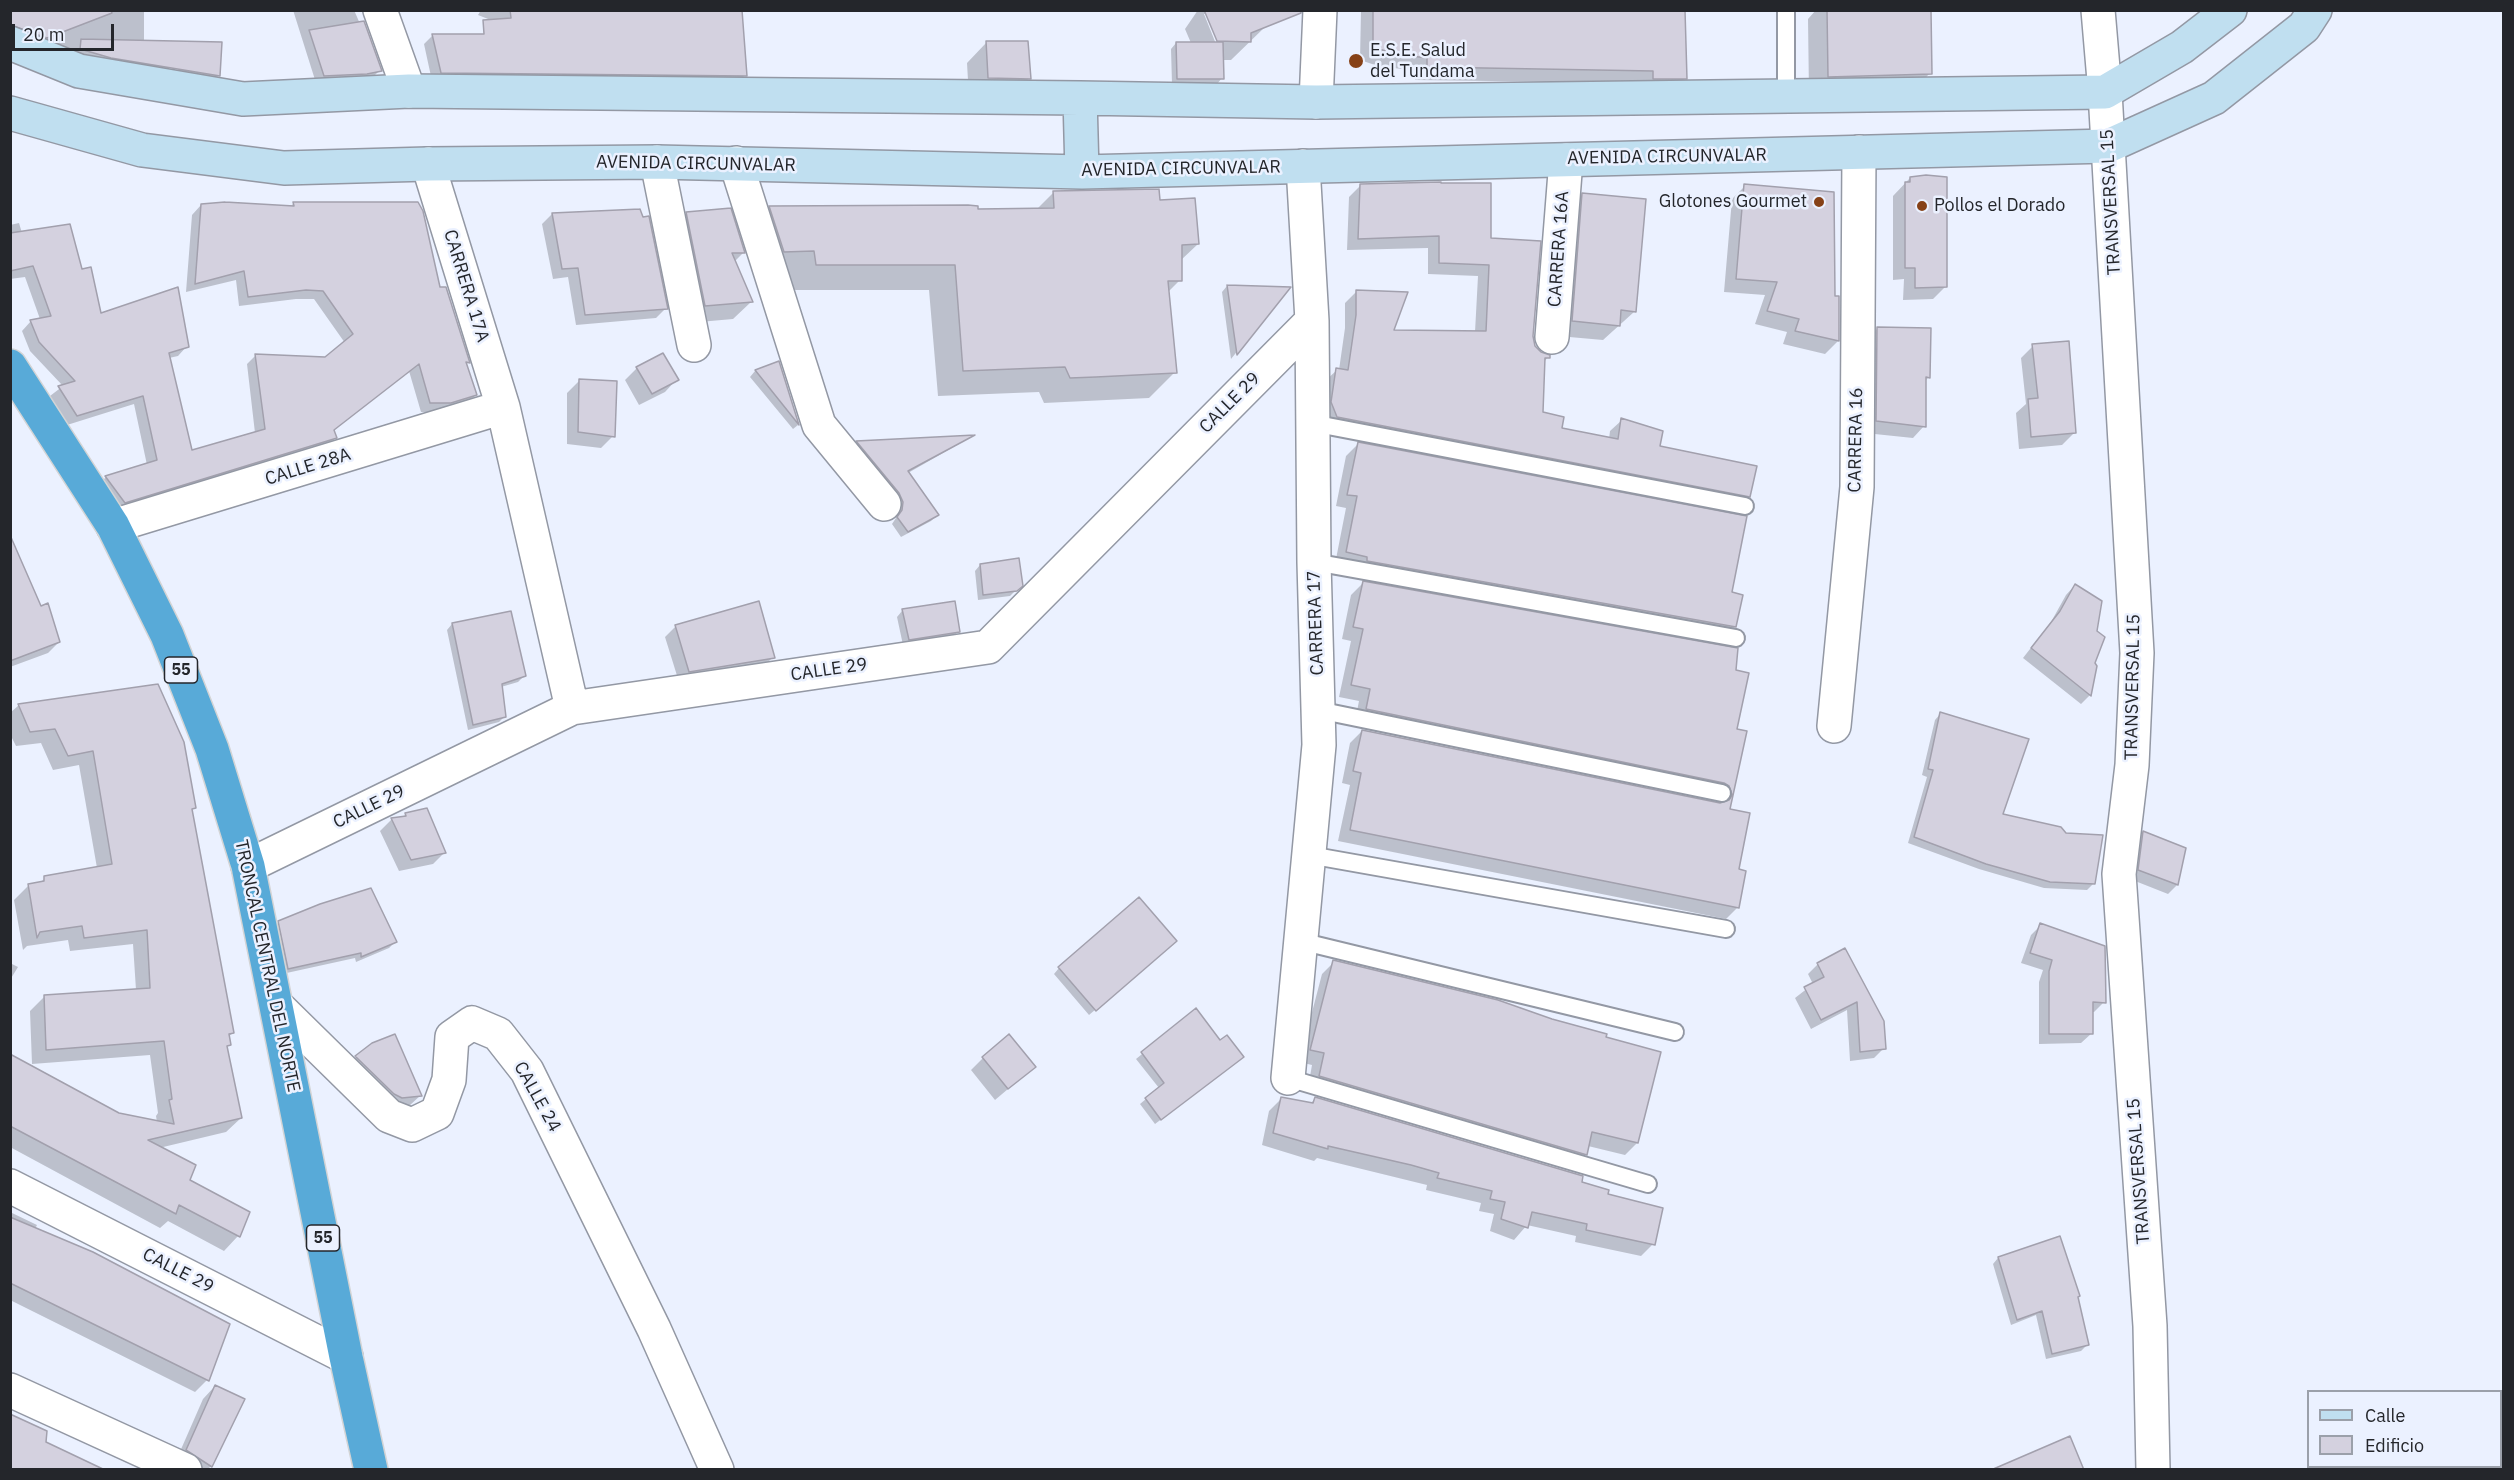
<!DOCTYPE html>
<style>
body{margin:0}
#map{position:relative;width:2514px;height:1480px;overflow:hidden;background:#ebf1ff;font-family:"IBM Plex Sans",sans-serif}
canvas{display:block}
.frame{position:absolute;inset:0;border:12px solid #24262b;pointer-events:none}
.legend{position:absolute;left:2307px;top:1390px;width:195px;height:78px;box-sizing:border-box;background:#ebf1ff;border:2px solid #9ba0aa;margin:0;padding:8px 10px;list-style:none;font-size:18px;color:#24262b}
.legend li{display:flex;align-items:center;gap:12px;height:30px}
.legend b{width:30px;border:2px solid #9ba0aa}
.scale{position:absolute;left:12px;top:24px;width:102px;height:27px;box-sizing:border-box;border:3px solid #24262b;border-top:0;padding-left:8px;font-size:18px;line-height:21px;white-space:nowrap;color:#24262b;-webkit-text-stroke:4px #ebf1ff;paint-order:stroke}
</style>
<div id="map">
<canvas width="2514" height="1480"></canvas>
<div class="frame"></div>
<ul class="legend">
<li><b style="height:8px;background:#c0dff0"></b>Calle</li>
<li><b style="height:16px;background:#d4d1df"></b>Edificio</li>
</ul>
<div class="scale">20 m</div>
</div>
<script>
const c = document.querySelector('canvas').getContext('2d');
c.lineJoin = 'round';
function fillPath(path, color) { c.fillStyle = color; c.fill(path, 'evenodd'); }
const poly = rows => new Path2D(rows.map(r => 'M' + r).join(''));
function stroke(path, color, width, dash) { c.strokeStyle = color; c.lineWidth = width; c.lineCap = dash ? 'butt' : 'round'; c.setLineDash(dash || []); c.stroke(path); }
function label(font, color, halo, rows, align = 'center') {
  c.font = font + ' "IBM Plex Sans",sans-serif'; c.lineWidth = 5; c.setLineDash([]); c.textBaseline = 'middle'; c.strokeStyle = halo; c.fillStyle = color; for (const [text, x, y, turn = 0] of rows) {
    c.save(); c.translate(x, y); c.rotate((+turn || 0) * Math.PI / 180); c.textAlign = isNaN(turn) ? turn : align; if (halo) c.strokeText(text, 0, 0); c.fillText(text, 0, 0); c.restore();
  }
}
fillPath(poly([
 [10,10,144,10,144,42,169,67,158,78,10,38],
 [293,10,354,10,380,70,372,78,316,83],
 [481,10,741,10,745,75,736,84,432,81,424,44,433,35,531,36,478,15],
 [1198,10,1259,10,1266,26,1231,60,1222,60,1222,78,1217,84,1172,84,1171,49,1176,43,1191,43,1185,29],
 [1204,14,1207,14,1221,47,1218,49],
 [1361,10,1683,10,1685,78,1672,91,1640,83,1415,80,1415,70,1381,67,1360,60],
 [1816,10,1929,10,1930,73,1911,93,1809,95,1808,19],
 [986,43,1029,78,1010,98,969,98,967,63],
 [182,49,219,75,213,81,180,76],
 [1910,178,1946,286,1933,299,1903,300,1904,279,1893,280,1893,196],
 [1360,186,1489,239,1532,336,1534,346,1540,353,1548,357,1544,362,1541,414,1560,429,1609,439,1610,431,1622,420,1658,448,1749,497,1738,508,1326,428,1325,381,1337,370,1339,370,1345,328,1345,303,1357,291,1392,332,1475,332,1478,276,1428,274,1428,248,1347,250,1349,197],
 [1745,186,1834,298,1838,298,1838,341,1825,354,1783,344,1787,332,1755,324,1765,295,1724,292,1732,199],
 [1053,193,1159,202,1198,244,1180,261,1180,280,1167,293,1175,372,1149,398,1044,403,1039,392,938,396,929,290,790,290,744,233,770,208,1036,210],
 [1583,195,1634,312,1603,340,1558,336,1567,210],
 [293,204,417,204,439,289,468,362,465,365,476,395,466,404,440,412,421,412,409,371,333,431,335,438,326,447,116,511,97,486,106,477,147,465,134,404,67,425,50,396,63,386,30,351,22,331,31,321,40,319,25,277,10,279,10,225,19,223,22,233,81,271,100,314,187,346,178,356,169,358,191,452,255,433,247,364,256,355,326,358,345,343,314,299,296,299,239,306,236,280,186,292,192,215,201,205,289,208],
 [552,214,666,308,656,318,576,325,568,277,553,279,542,224],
 [687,214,743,253,734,262,751,302,733,319,688,323,669,232],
 [1227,286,1288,288,1231,359,1222,292],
 [1877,329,1929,377,1925,381,1924,426,1913,438,1865,433,1865,341],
 [2033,346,2074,433,2062,445,2019,449,2016,413,2026,404,2021,358],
 [778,363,798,425,793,429,750,377,755,371],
 [637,368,677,379,665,392,639,405,625,380],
 [580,380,613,436,601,448,567,444,567,393],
 [971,437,908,473,937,515,931,521,901,537,892,524,896,518,897,509,851,448,857,442],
 [1358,444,1730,594,1735,627,1722,639,1335,564,1346,508,1336,506,1346,456],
 [10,537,40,608,59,642,48,653,10,667],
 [980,565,1021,585,1010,596,978,600,975,571],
 [1363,583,1734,671,1736,730,1745,732,1729,811,1738,870,1738,907,1726,919,1338,841,1350,785,1342,783,1350,743,1362,731,1720,805,1718,798,1355,721,1359,701,1339,697,1351,641,1342,639,1351,595],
 [2075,585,2093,664,2090,695,2081,704,2023,658,2051,622,2066,595],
 [953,603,958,632,952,637,903,645,897,617,902,611],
 [510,612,524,676,518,682,501,687,505,716,499,722,468,730,447,630,452,624],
 [676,626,773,657,762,668,679,682,665,637],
 [19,705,194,808,191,811,233,1033,228,1037,229,1045,226,1048,241,1118,226,1132,159,1148,188,1180,248,1212,238,1236,224,1251,168,1221,160,1228,10,1147,10,1058,118,1114,157,1122,156,1116,158,1113,150,1055,32,1064,30,1011,44,997,136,990,133,944,70,951,68,940,27,946,23,950,14,900,28,886,39,884,45,878,97,868,79,765,53,770,41,743,16,746,10,734,10,713],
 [1941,713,2001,815,2065,834,2094,883,2087,890,2044,888,1979,869,1908,843,1927,777,1922,775,1935,720],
 [406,814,444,853,433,864,399,871,380,831,392,819,402,818],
 [2143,833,2184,849,2177,885,2168,894,2130,879,2134,842],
 [279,922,395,942,389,948,356,962,355,958,282,974,273,928],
 [2041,925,2104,1002,2094,1012,2092,1012,2092,1033,2081,1043,2039,1044,2039,982,2043,970,2021,963,2031,935],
 [1169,947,1089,1015,1054,974,1059,968],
 [1845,950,1884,1048,1874,1058,1850,1061,1847,1010,1811,1029,1795,998,1813,984,1808,974,1818,964],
 [1334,962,1637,1143,1625,1155,1588,1146,1586,1154,1574,1166,1308,1088,1312,1065,1299,1062,1322,974],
 [10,963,18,967,10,980],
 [1196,1010,1236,1063,1155,1124,1140,1104,1159,1088,1136,1059],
 [356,1057,421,1095,409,1106,389,1109,345,1068],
 [983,1058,1034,1067,995,1100,971,1070],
 [1282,1098,1310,1104,1315,1099,1580,1183,1606,1195,1653,1244,1641,1256,1575,1242,1576,1236,1527,1225,1514,1240,1490,1231,1494,1214,1479,1211,1481,1203,1426,1190,1427,1185,1317,1158,1314,1161,1262,1145,1269,1111],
 [10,1212,37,1225,35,1229,228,1325,207,1380,195,1392,10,1300],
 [1998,1258,2076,1298,2087,1345,2081,1351,2046,1359,2036,1315,2011,1325,1993,1264],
 [215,1386,211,1466,207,1470,185,1470,175,1463,203,1399]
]), '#0003');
const building = poly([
 [10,10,111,10,112,13,47,38,10,25,10,10],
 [510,10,742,10,747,76,441,73,432,34,484,34,483,20,511,18,510,10],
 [1204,10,1301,10,1301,13,1251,33,1251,42,1217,41,1204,10],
 [1373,10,1685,10,1687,79,1653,79,1653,71,1427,67,1427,58,1395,54,1373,47,1373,10],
 [1827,10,1931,10,1932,74,1828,77,1827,10],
 [364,21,382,71,367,74,324,76,309,30,364,21],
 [81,39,222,42,220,76,111,58,80,49,81,39],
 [986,41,1028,41,1031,79,988,78,986,41],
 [1176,42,1223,42,1224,79,1177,79,1176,42],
 [1926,175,1947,177,1947,287,1915,288,1915,268,1905,268,1905,182,1910,182,1910,177,1926,175],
 [1441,182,1441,183,1491,183,1491,238,1541,241,1533,336,1535,346,1541,352,1550,355,1550,358,1545,358,1543,412,1564,417,1562,428,1618,439,1621,418,1663,431,1660,446,1757,466,1750,497,1337,417,1331,402,1336,368,1348,370,1356,315,1356,290,1408,292,1394,330,1486,331,1489,265,1439,263,1439,236,1358,239,1360,184,1441,182],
 [1744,184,1834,192,1835,296,1839,296,1839,341,1795,331,1799,319,1767,311,1777,282,1736,279,1744,184],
 [1159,189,1160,200,1195,198,1199,244,1182,245,1182,281,1168,281,1177,373,1096,377,1070,378,1065,367,963,371,955,265,816,265,814,251,784,252,769,206,968,205,978,206,978,209,1054,208,1053,191,1159,189],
 [1582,193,1646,199,1636,312,1621,310,1620,326,1572,321,1582,193],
 [225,202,294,206,293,202,418,202,423,211,440,287,446,287,470,363,466,362,477,395,451,403,430,403,419,364,334,430,337,438,125,503,105,476,157,460,143,396,77,416,58,386,75,381,39,342,30,320,51,316,33,266,10,271,10,233,70,224,82,269,91,267,101,313,178,287,189,347,169,353,192,450,265,429,255,354,325,357,353,334,323,291,306,290,248,297,244,271,195,284,201,204,225,202],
 [731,208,745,253,732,253,753,302,705,306,686,212,731,208],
 [640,209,643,217,649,216,668,309,585,315,578,268,562,269,552,213,640,209],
 [1227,285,1291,287,1237,355,1227,285],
 [1877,327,1931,328,1930,378,1926,377,1926,427,1876,421,1877,327],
 [2069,341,2076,433,2031,437,2028,399,2038,398,2032,344,2069,341],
 [663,353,679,380,652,394,636,367,663,353],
 [779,361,799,425,755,370,779,361],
 [579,379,617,381,615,437,578,432,579,379],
 [975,435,908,471,939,515,908,532,897,517,902,510,903,502,899,493,856,441,975,435],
 [1358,442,1747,516,1732,592,1743,595,1736,627,1367,561,1367,557,1346,552,1357,496,1347,495,1358,442],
 [10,535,41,606,48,603,60,642,10,661,10,535],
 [1019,558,1023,586,1017,591,983,595,980,564,1019,558],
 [1363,581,1738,648,1736,670,1749,673,1737,729,1747,731,1730,809,1750,813,1739,869,1746,871,1739,908,1350,830,1361,773,1353,771,1362,730,1720,803,1729,800,1732,795,1729,786,1724,783,1366,709,1370,689,1351,685,1363,629,1353,627,1363,581],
 [2075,584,2102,601,2097,631,2105,637,2095,663,2097,666,2091,696,2031,648,2060,611,2075,584],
 [759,601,775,658,689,672,675,625,759,601],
 [955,601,960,632,909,640,902,609,955,601],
 [511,611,526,676,502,684,506,717,473,725,452,623,511,611],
 [158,684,184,742,196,808,192,809,234,1033,229,1034,231,1045,227,1046,242,1118,148,1140,196,1165,190,1180,250,1212,240,1237,179,1205,176,1214,10,1126,10,1054,119,1113,174,1124,169,1100,172,1099,164,1041,46,1050,44,995,150,988,147,930,84,938,82,926,40,932,37,938,28,884,44,881,44,876,112,864,93,751,68,756,55,729,30,732,18,704,158,684],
 [1940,712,2029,739,2003,814,2061,827,2066,833,2103,835,2095,884,2050,882,1986,864,1914,837,1933,770,1928,769,1940,712],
 [427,808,446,853,411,860,391,818,406,816,405,813,427,808],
 [2143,831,2186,848,2178,885,2138,870,2143,831],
 [371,888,397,942,361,957,361,953,288,969,278,921,320,904,371,888],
 [1139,897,1177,941,1096,1011,1058,967,1139,897],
 [2040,923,2105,946,2106,1003,2093,1002,2093,1034,2049,1034,2049,971,2052,960,2030,953,2040,923],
 [1845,948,1884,1021,1886,1049,1860,1052,1857,1002,1821,1020,1804,987,1824,977,1817,963,1845,948],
 [1333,960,1498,1000,1552,1019,1607,1034,1606,1037,1661,1052,1638,1143,1592,1132,1587,1155,1319,1076,1324,1053,1310,1050,1333,960],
 [1196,1008,1220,1040,1227,1035,1244,1057,1161,1120,1145,1098,1164,1083,1141,1052,1196,1008],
 [395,1034,422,1096,402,1098,394,1094,355,1056,372,1043,395,1034],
 [1009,1034,1036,1067,1008,1089,982,1057,1009,1034],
 [1281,1097,1313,1103,1315,1097,1583,1176,1582,1182,1609,1190,1608,1194,1663,1208,1655,1245,1586,1230,1587,1224,1532,1212,1528,1228,1501,1219,1505,1202,1490,1199,1492,1191,1437,1178,1439,1173,1411,1165,1328,1146,1328,1149,1273,1133,1281,1097],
 [10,1217,93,1252,230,1324,209,1381,10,1283,10,1217],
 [2060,1236,2080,1296,2078,1297,2089,1345,2052,1354,2042,1311,2017,1320,1998,1257,2060,1236],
 [215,1385,245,1399,212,1467,186,1450,215,1385],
 [10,1414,47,1431,46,1442,105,1470,10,1470,10,1414],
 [2070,1436,2084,1470,1991,1470,2070,1436]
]);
fillPath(building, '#d4d1df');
stroke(building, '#a2a0ad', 1.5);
const service = poly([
 [1786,10,1786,96],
 [1312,423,1745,506],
 [1314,562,1736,638],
 [1318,710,1722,793],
 [1309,855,1726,929],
 [1300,941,1675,1032],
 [1288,1078,1648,1184]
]);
const minor = poly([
 [380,10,409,91],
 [2098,10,2105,92,2137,653,2132,765,2119,874,2150,1326,2153,1470],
 [1316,102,1320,10],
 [657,162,694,345],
 [736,163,819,425,884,504],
 [428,164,503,407,572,708],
 [1552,337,1566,160],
 [113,526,503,407],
 [1834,726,1857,487,1859,152],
 [248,866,572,708,988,647,1312,321],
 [277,1006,389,1116,412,1125,437,1113,449,1080,452,1037,472,1023,498,1034,527,1071,654,1329,717,1470],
 [1288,1078,1319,745,1314,562,1312,321,1303,166],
 [10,1186,346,1357],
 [10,1390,185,1470]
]);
const secondary = poly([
 [10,43,79,71,243,99,409,91,1080,98,1316,102,2105,92,2182,47,2230,10],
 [1080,98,1082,172],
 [10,113,142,150,284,168,428,164,657,162,1082,172,2108,146,2214,98,2304,27,2315,10]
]);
const trunk = poly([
 [10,366,113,526,167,635,212,749,248,866,346,1357,371,1470]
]);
stroke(service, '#9398a4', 20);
stroke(minor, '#9398a4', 36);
stroke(secondary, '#9398a4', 36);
stroke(trunk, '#d3d4d5', 36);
stroke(service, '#fff', 16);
stroke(minor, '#fff', 33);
stroke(secondary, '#c0dff0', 33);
stroke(trunk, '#58aad8', 33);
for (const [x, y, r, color] of [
 [1356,61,8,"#864117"],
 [1819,202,6,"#864117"],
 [1922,206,6,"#864117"]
]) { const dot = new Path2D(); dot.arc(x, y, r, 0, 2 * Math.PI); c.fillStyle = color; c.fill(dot); stroke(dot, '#ebf1ff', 2); }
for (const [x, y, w] of [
 [181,670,33],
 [323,1238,33]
]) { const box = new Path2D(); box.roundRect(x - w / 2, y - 13, w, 26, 4.5); c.fillStyle = '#ebf1ff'; c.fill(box); stroke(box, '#24262b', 1.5); }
label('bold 16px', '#24262b', null, [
 ["55",181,670],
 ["55",323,1238]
]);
label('18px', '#24262b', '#ebf1ff', [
 ["E.S.E. Salud",1370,51],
 ["del Tundama",1370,72],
 ["Glotones Gourmet",1807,202,"right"],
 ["Pollos el Dorado",1934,206]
], 'left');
label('18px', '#24262b', '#ebf1ff', [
 ["AVENIDA CIRCUNVALAR",1667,157,-1],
 ["AVENIDA CIRCUNVALAR",696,164,1],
 ["AVENIDA CIRCUNVALAR",1181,169,-1],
 ["TRANSVERSAL 15",2111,202,-93],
 ["CARRERA 16A",1559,249,-86],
 ["CARRERA 17A",466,286,73],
 ["CALLE 29",1230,403,-45],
 ["CARRERA 16",1856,440,-89],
 ["CALLE 28A",308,467,-17],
 ["CARRERA 17",1316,623,-92],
 ["CALLE 29",829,670,-8],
 ["TRANSVERSAL 15",2133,687,-89],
 ["CALLE 29",369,807,-26],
 ["TRONCAL CENTRAL DEL NORTE",267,966,78],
 ["CALLE 24",537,1097,61],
 ["TRANSVERSAL 15",2139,1171,-94],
 ["CALLE 29",178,1271,27]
]);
</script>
